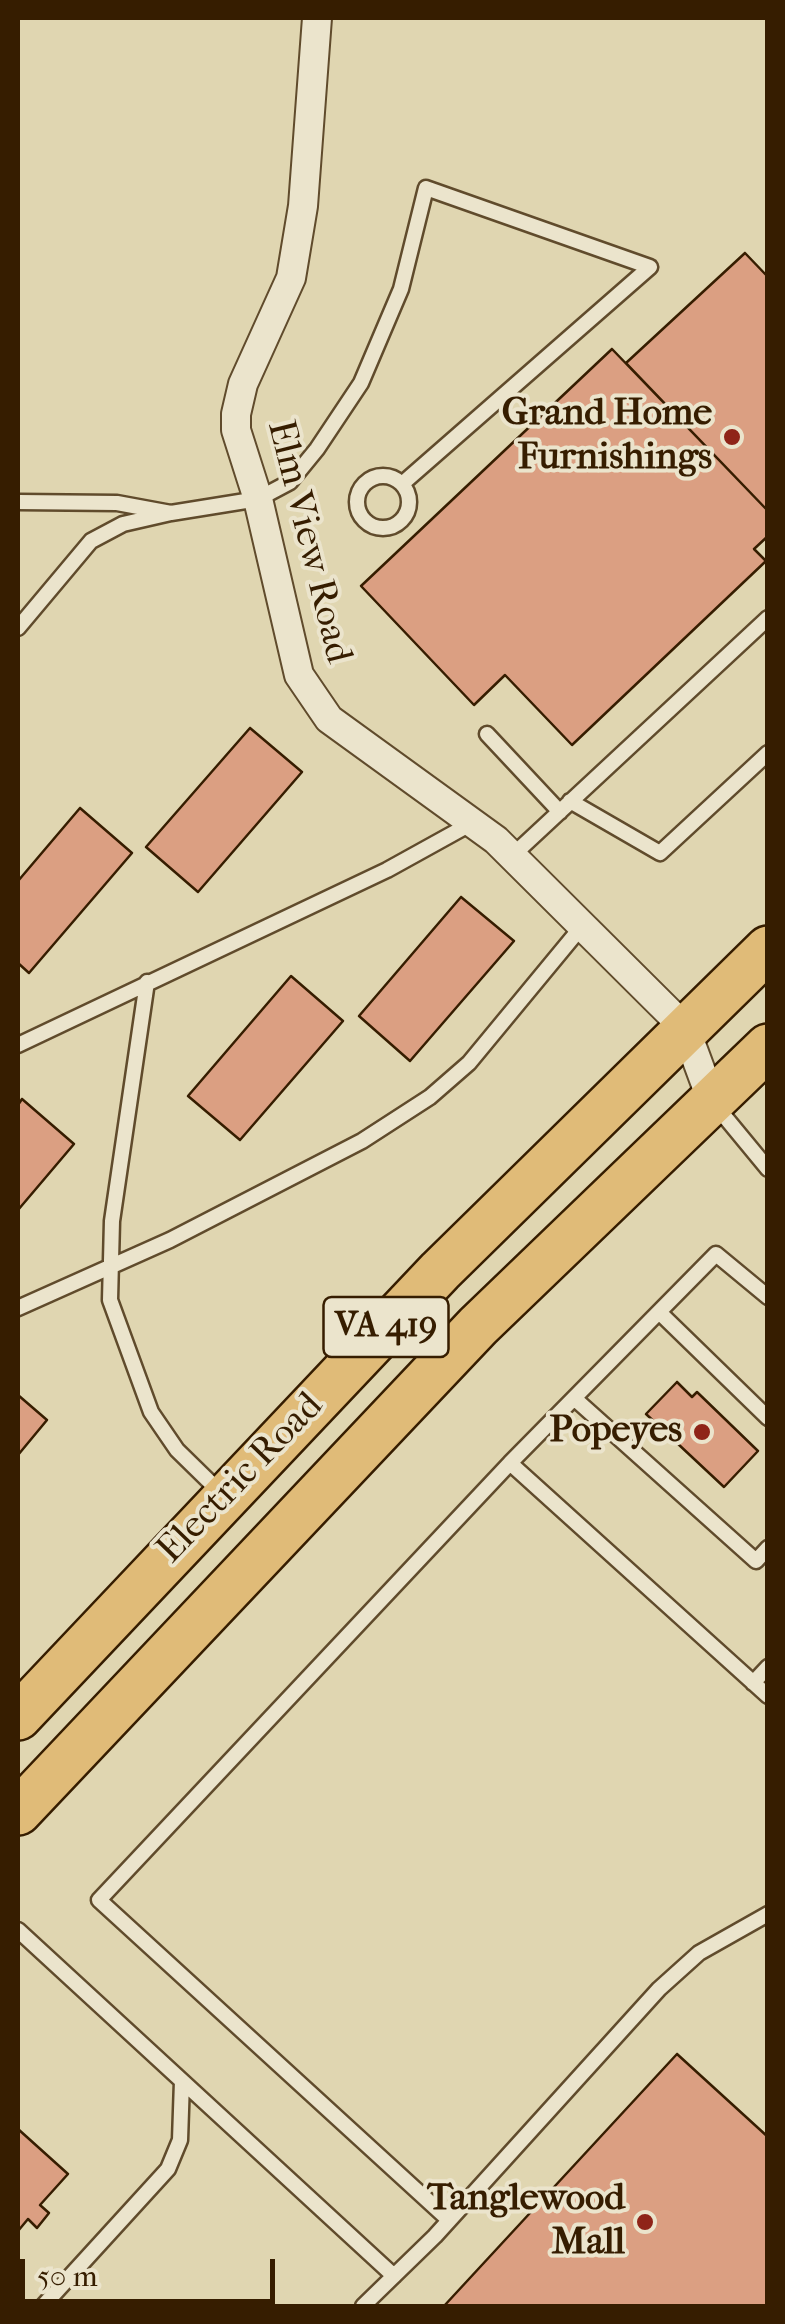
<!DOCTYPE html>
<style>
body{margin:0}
#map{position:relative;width:785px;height:2324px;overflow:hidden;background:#e0d6b1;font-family:"IM FELL French Canon",serif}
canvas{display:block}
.frame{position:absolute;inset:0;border:20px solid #361d00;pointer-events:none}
.scale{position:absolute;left:20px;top:2259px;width:255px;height:45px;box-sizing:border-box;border:5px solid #361d00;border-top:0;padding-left:12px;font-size:30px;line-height:35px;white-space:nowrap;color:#361d00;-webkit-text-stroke:8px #ebe4cc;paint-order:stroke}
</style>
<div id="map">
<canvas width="785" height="2324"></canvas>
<div class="frame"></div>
<div class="scale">50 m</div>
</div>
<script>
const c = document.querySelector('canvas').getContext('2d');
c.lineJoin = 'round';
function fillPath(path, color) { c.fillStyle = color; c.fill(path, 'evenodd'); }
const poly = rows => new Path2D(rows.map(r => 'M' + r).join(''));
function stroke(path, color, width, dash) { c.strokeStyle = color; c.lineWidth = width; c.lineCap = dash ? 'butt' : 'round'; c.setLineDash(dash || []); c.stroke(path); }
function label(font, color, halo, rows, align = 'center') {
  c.font = font + ' "IM FELL French Canon",serif'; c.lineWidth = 8; c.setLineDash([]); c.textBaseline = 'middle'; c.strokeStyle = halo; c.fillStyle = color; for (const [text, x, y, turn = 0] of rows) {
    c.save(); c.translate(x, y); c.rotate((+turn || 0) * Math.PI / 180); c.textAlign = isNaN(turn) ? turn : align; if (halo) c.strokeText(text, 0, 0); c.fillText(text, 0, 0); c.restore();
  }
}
const building = poly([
 [745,253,768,277,768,511,626,363,745,253],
 [612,349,768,511,768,536,754,549,766,561,572,745,505,675,474,705,361,586,612,349],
 [250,728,302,772,198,892,146,847,250,728],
 [80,808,132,853,29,973,18,963,18,881,80,808],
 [461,897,514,941,410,1061,359,1016,461,897],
 [291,976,343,1021,240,1140,188,1096,291,976],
 [22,1099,74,1144,18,1210,18,1105,22,1099],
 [677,1382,692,1397,697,1392,758,1451,724,1487,646,1414,677,1382],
 [18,1395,47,1420,18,1455,18,1395],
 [677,2054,768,2137,768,2306,444,2306,677,2054],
 [18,2129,68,2174,40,2205,49,2213,37,2228,28,2219,18,2231,18,2129]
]);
fillPath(building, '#db9f82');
stroke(building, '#361d00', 2.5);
const lane = poly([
 '357 502a26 26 0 1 1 52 0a26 26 0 1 1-52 0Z',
 [18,502,117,503,171,513,123,524,91,541,18,628],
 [171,513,258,499,290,482,317,449,361,383,401,289,426,188,650,267,402,484],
 [487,734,560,812],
 [570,801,660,853,768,753],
 [512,856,768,618],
 [147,982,112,1221,110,1300,151,1412,177,1450,223,1495],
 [18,1045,387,870,472,823],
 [716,1106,768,1169],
 [18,1308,170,1240,362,1141,430,1097,469,1063,583,925],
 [659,1312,768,1418],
 [574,1398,756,1561,768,1548],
 [510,1463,716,1254,768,1297],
 [753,1683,768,1667],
 [18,1930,394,2276],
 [449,2220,99,1900,510,1463,768,1696],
 [43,2306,168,2169,180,2140,182,2081],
 [363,2306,435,2236,659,1989,699,1953,768,1914]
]);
const street = poly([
 [317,18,303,206,291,278,243,384,236,414,236,430,258,499,299,675,329,719,496,840,685,1028,712,1101]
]);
const primary = poly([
 [18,1717,440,1271,768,949],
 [18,1812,478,1326,768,1047]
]);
stroke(lane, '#604b2c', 19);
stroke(street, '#604b2c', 32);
stroke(primary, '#361d00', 50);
stroke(lane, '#ebe4cc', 14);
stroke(street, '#ebe4cc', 28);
stroke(primary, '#e0bb78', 45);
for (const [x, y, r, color] of [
 [732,437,10,"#8f2418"],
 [702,1432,10,"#8f2418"],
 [645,2222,10,"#8f2418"]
]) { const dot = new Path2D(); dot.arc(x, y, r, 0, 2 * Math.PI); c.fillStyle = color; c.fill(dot); stroke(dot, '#ebe4cc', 4); }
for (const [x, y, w] of [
 [386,1327,125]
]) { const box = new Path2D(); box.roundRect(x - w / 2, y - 30, w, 60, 8); c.fillStyle = '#ebe4cc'; c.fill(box); stroke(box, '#361d00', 2.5); }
label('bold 35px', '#361d00', null, [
 ["VA 419",386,1327]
]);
label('bold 38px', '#361d00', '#ebe4cc', [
 ["Grand Home",712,415],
 ["Furnishings",712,459],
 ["Popeyes",682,1432],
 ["Tanglewood",625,2200],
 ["Mall",625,2244]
], 'right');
label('38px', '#361d00', '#ebe4cc', [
 ["Elm View Road",308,542,76],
 ["Electric Road",241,1479,-46]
]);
</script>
